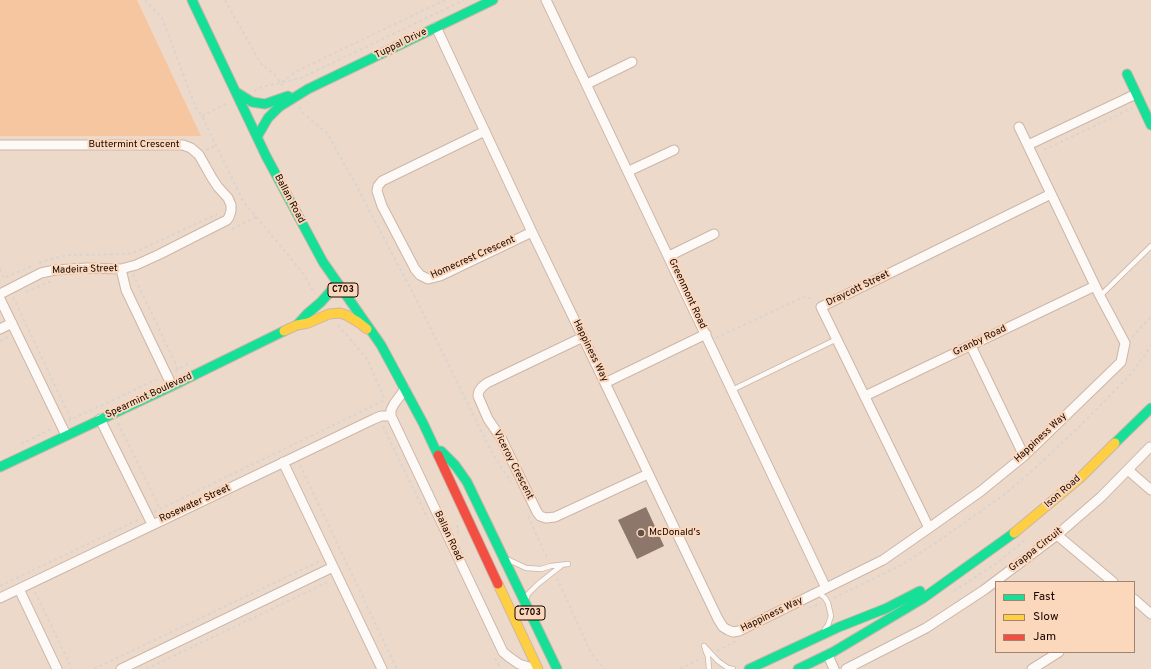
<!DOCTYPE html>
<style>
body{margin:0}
#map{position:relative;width:1151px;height:669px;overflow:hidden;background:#edd9ca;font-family:Overpass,sans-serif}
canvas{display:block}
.legend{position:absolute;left:995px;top:581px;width:140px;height:72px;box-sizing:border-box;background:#fbd7bc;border:1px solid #a18371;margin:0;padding:5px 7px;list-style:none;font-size:12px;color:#190600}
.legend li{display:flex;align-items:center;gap:8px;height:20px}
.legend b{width:20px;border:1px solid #a18371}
</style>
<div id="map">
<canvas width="1151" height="669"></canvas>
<ul class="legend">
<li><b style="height:5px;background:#16e098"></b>Fast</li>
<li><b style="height:5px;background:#ffcf43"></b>Slow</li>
<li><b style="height:5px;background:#f24e42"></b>Jam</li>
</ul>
</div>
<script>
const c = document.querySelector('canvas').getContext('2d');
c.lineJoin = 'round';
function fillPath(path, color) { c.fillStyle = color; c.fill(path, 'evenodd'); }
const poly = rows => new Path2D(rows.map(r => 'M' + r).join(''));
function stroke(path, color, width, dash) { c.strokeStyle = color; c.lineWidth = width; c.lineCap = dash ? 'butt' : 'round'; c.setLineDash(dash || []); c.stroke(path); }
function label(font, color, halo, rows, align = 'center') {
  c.font = font + ' Overpass,sans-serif'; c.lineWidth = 4; c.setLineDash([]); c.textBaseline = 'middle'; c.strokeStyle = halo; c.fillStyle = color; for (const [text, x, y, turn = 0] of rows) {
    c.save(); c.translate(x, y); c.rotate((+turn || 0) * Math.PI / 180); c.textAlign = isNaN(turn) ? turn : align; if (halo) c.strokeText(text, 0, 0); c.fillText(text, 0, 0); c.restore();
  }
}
fillPath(poly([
 [0,0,137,0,201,136,0,136]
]), '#f6c6a1');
fillPath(poly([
 [646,507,664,546,637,559,618,520]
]), '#8d776b');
const lane = poly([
 [1100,296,1151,246],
 [732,390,837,339],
 [509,560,526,568,541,569,551,566,568,564],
 [818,592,825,598,828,603,831,616,828,625,825,629],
 [527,597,528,594,538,584,561,566],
 [704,646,718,661,728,668,733,669],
 [705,649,708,657,709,669]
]);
const street = poly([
 [546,0,826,588],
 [436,27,532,232,605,383,718,619,723,627,728,630,733,632,739,631,883,560,929,528,981,491,1024,456,1121,362,1125,343,1100,296,1019,127],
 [587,84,632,62],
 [485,131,382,181,378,186,377,191,382,206,415,269,420,275,428,279,440,276,532,232],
 [0,145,183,145,191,148,199,155,212,178,218,187,228,198,231,205,231,211,229,217,227,220,160,254,136,265,121,269,87,268,55,270,41,273,0,294],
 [1028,145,1136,94],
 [629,171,674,150],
 [669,256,714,234],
 [121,269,126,290,172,386],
 [0,299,66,435],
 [0,329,12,323],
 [583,337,487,383,482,387,479,391,478,396,488,419,501,438,537,512,540,516,546,518,555,517,648,474],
 [971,346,1024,456],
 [605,383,706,334],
 [405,389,394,404,391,410,391,416,503,652,509,657,519,664,535,669],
 [865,396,1095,286],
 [100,419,152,524],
 [283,462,382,669],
 [1128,470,1151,490],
 [929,528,821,307,1051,194],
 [1057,535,1113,582],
 [19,589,57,669],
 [0,598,374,419,381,416,391,416],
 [1134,599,1151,614],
 [828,655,834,669],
 [121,669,333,567],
 [846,669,926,628,984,590,1057,535,1101,497,1150,447],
 [1032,669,1059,652]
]);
const fast = poly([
 [192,0,266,156,323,262,381,345,423,423,438,455],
 [1127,74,1151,125],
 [236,92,252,102,265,104,288,96],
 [257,137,268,118,279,107,308,89,493,0],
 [297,325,307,314,321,302,338,283],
 [1115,443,1151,408],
 [441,451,455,465,467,482,557,669],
 [0,467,172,386,284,331],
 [749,669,839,627,887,608,920,591],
 [798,669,833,652,922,599,1014,533]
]);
const slow = poly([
 [284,331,297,325,308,323,329,314,340,313,346,315,358,322,367,329],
 [1014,533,1080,478,1115,443],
 [498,584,538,669]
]);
const jam = poly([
 [438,455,498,584]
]);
stroke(lane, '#cbb6a7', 6);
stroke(street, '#cbb6a7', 11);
stroke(fast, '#cbb6a7', 11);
stroke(slow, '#cbb6a7', 11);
stroke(jam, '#cbb6a7', 11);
stroke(poly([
 [145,0,162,18,196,108,202,116,243,201,303,273,315,294],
 [225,0,261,64,275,75,283,86],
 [282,82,297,71,445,0],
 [254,91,262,87,301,78,464,0],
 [299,107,304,114,327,133,355,183,416,299,493,455,511,482],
 [202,116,228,103],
 [206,150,217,145],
 [1044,150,1132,108],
 [232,229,256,217],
 [39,263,50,259,69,255,127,254,140,250,217,214],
 [0,269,4,278,32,266],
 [133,274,178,369],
 [26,292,51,281],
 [13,297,71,419],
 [338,325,367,359,385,400],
 [1132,337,1151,317],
 [716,338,806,296,814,301],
 [0,341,9,337,9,338],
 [175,371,190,363],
 [68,421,160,378],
 [118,423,160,509],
 [383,426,428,519],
 [21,444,53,428],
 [300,465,397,669],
 [154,512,385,400],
 [528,516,548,560],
 [457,525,458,535],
 [557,578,591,653,604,669],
 [0,586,140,519],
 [954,591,997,563,1025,540],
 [35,592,72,669],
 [834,598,901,565,937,542,1001,497,1031,472,1080,426,1132,373,1151,346],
 [809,608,820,604],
 [717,651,736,641],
 [495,658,501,669],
 [94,669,320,561],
 [146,669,330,581],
 [680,669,702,658]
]), '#dad4cf', 2, [3, 3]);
stroke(lane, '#fcf9f7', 4.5);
stroke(street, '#fcf9f7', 9);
stroke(fast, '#16e098', 9);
stroke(slow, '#ffcf43', 9);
stroke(jam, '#f24e42', 9);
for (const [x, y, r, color] of [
 [641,533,4,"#635047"]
]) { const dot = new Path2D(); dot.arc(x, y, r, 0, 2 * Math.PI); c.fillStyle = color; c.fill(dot); stroke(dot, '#fbd7bc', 1.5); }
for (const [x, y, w] of [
 [343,290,30],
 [530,613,30]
]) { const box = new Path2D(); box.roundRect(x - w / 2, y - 7, w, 14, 3); c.fillStyle = '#fbd7bc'; c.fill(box); stroke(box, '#190600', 1); }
label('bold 9px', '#190600', null, [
 ["C703",343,290],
 ["C703",530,613]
]);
label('10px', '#190600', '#fbd7bc', [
 ["Tuppal Drive",401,44,-26],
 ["Buttermint Crescent",134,145],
 ["Ballan Road",289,199,62],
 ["Homecrest Crescent",473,258,-24],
 ["Madeira Street",85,270,-2],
 ["Draycott Street",858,289,-26],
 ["Greenmont Road",687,294,65],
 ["Granby Road",980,341,-26],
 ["Happiness Way",590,351,64],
 ["Spearmint Boulevard",149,396,-25],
 ["Happiness Way",1041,438,-43],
 ["Viceroy Crescent",513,465,63],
 ["Ison Road",1063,492,-41],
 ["Rosewater Street",195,504,-25],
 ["Ballan Road",448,536,65],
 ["Grappa Circuit",1036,550,-38],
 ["Happiness Way",772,615,-26]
]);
label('10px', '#190600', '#fbd7bc', [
 ["McDonald's",649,533]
], 'left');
</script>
